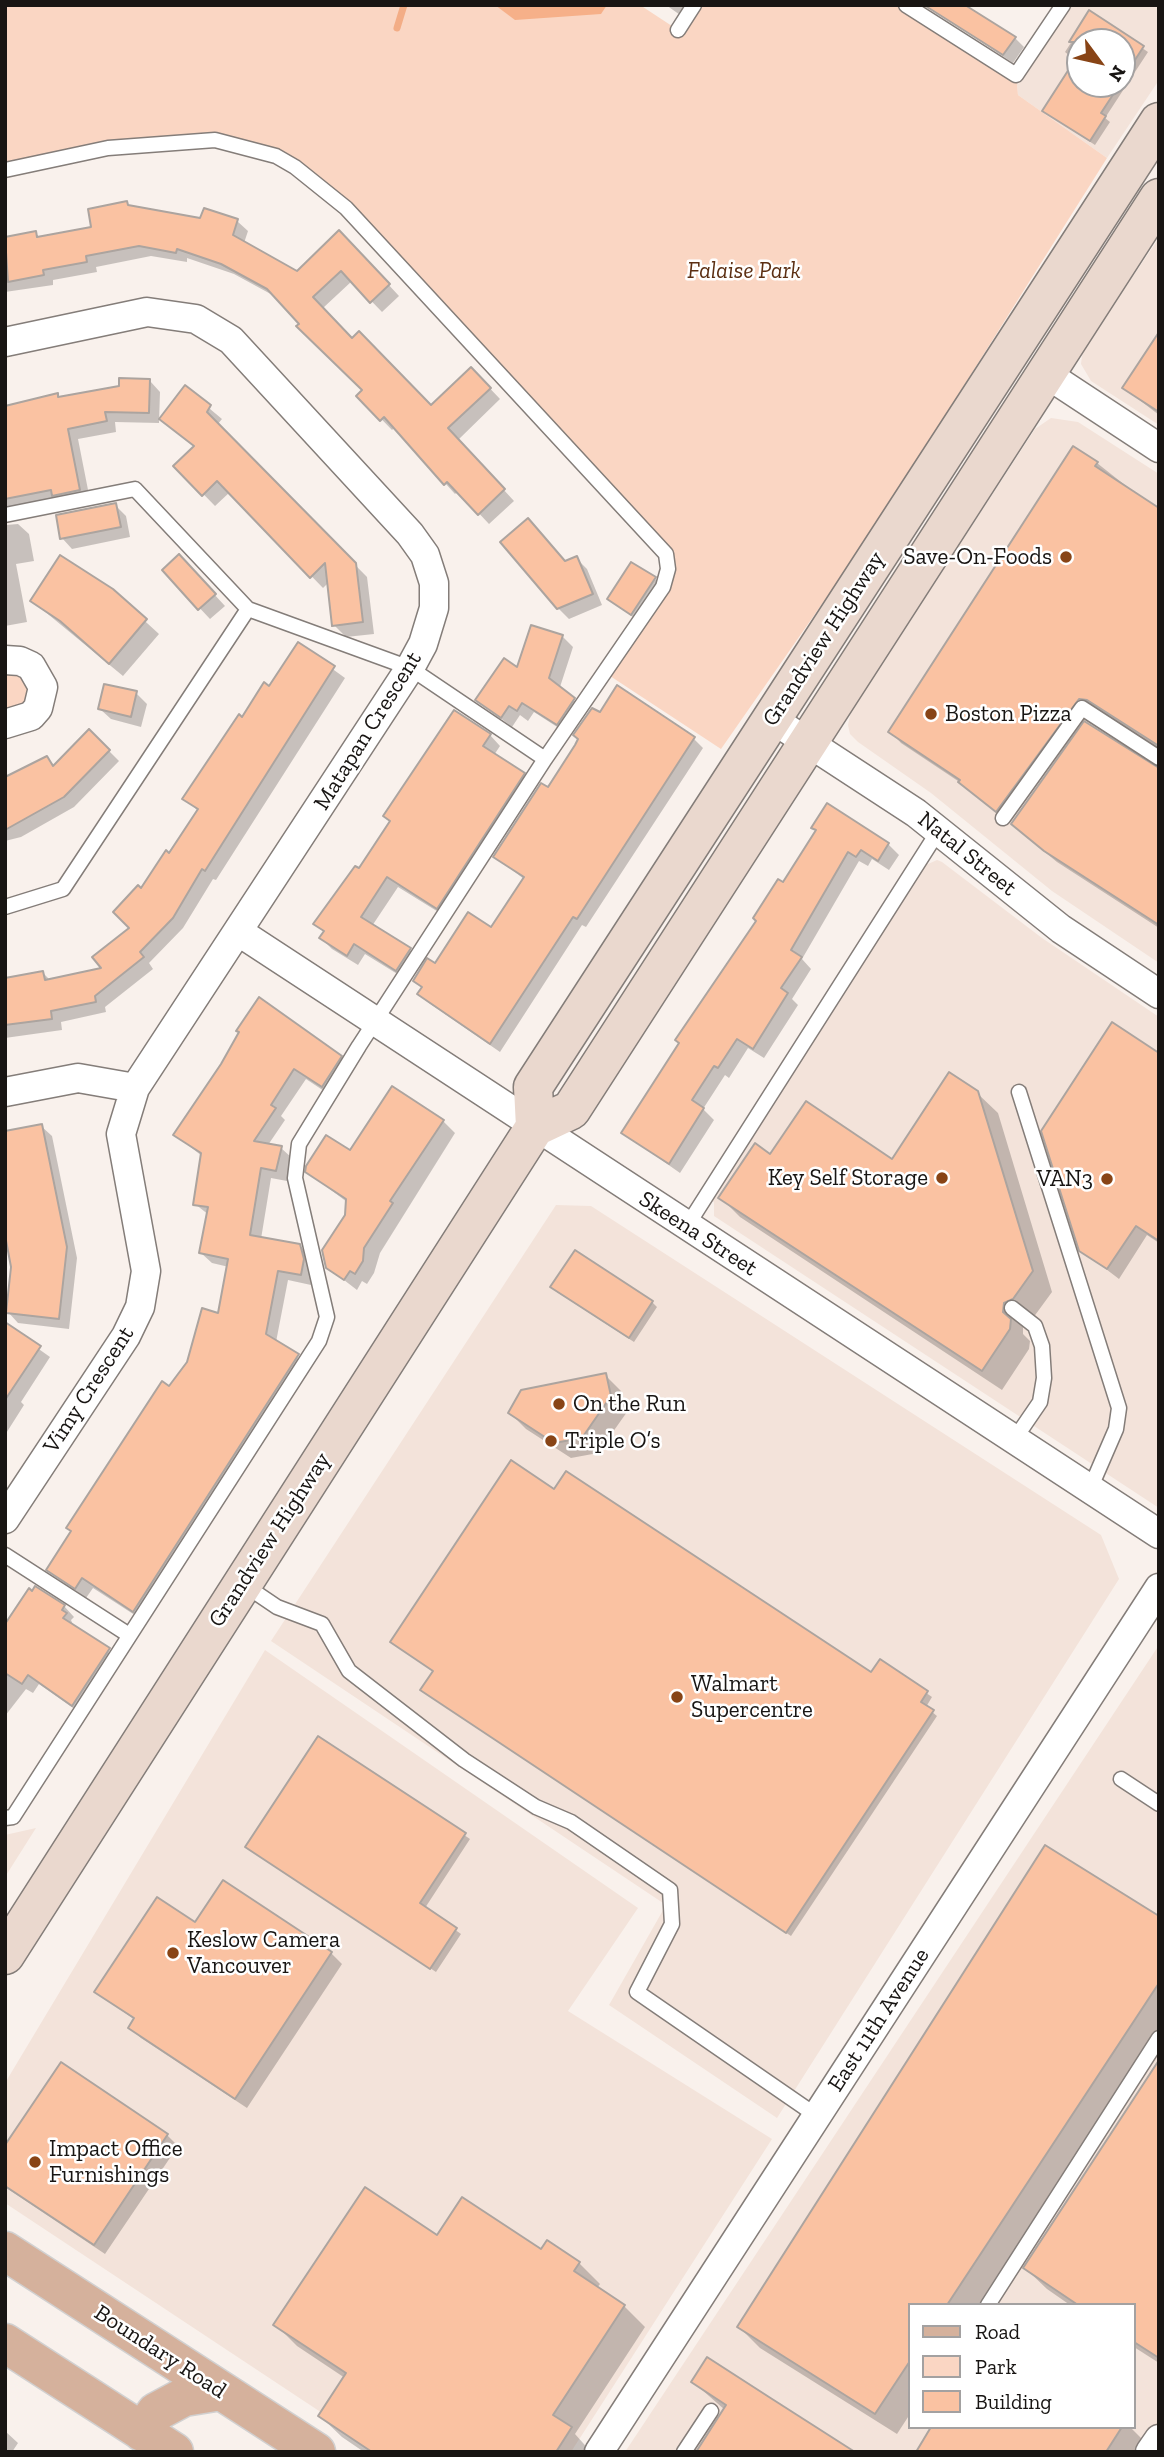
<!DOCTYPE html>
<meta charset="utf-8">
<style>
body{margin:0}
#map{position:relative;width:1164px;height:2457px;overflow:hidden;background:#f9f1ec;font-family:"Zilla Slab",serif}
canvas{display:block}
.frame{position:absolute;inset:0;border:7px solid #181513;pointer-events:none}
.legend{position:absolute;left:908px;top:2303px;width:228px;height:126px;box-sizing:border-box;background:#fff;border:2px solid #a3a1a1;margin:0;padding:9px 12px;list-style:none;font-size:21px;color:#181513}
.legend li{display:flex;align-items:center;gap:14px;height:35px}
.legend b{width:35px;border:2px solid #a3a1a1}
.north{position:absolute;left:1066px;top:28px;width:70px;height:70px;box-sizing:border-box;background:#fff;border:2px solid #a3a1a1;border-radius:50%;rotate:123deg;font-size:19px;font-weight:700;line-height:28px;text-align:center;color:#181513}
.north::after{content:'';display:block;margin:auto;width:24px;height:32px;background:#884416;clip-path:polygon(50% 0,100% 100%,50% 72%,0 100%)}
</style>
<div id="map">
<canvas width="1164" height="2457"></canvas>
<div class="frame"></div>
<ul class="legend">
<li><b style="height:9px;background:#d5b19c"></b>Road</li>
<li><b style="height:19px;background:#fad6c3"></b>Park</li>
<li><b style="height:19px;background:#fac2a2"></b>Building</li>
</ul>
<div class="north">N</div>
</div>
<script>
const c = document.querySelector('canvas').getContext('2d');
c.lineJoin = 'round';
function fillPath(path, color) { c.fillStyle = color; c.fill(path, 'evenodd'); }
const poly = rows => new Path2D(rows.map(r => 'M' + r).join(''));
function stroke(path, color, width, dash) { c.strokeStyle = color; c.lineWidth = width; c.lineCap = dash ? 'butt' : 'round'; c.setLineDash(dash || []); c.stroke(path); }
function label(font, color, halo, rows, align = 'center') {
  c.font = font + ' "Zilla Slab",serif'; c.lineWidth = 5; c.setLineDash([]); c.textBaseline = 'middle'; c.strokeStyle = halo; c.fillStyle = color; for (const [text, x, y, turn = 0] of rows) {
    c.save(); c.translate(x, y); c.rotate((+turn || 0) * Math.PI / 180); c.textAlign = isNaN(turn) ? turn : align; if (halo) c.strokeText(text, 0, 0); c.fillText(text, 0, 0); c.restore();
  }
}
fillPath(poly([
 [1063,5,1159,5,1159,80,1107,158,1018,95,1016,75],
 [1080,42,1122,42,1122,84,1080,84],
 [1159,238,1159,425,1091,381,1081,364,1083,349],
 [1051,418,1078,422,1159,474,1159,963,1052,891,931,793,858,742,850,734,848,725,851,711,1035,429],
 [921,859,928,864,937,860,942,862,1042,938,1159,1017,1159,1508,714,1216,714,1202,706,1197],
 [556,1205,591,1206,1101,1535,1119,1579,777,2118,609,2005,666,1905,271,1641],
 [1159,1645,1159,2452,625,2452],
 [910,2305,1134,2305,1134,2427,910,2427],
 [265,1650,638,1908,568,2011,772,2139,571,2452,381,2452,5,2203,5,2083],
 [36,1828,5,1877,5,1835]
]), '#f3e3da');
fillPath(poly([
 [5,5,640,5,678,30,694,5,906,5,1016,75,1018,95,1107,158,870,535,721,749,604,672,663,587,666,554,313,180,246,147,156,142,5,170],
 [12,671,30,680,31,703,5,713,5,672]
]), '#fad6c3');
fillPath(poly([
 [495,5,607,5,601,14,515,20]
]), '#f6b089');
fillPath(poly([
 [666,5,691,5,683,17],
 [926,5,1015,38,1024,47,1013,63],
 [1090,13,1148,52,1105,118,1110,122,1095,145,1049,115,1076,61,1065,52],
 [1080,42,1122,42,1122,84,1080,84],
 [127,203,132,208,202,220,237,221,248,231,244,243,297,274,350,243,399,296,382,312,352,281,323,308,352,340,431,407,482,380,500,399,458,440,514,501,489,524,458,491,455,494,445,483,395,427,392,430,359,396,364,391,278,298,234,274,187,258,187,262,151,256,96,267,97,272,53,280,53,285,5,292,5,239,35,233,41,239,93,228],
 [1159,336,1159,415,1124,388],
 [150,381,160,392,159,423,115,422,116,432,78,439,90,500,13,516,6,522,6,525,18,524,29,534,34,561,16,564,27,622,5,626,5,409,57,395,61,399],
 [185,388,222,419,217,425,367,577,374,634,346,637,334,625,329,582,323,588,230,492,215,506,176,466,195,447,162,419],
 [1097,463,1159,512,1159,749,1099,710,1086,713,1008,822,961,783,901,743,890,731],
 [115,505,126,516,130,537,72,549,62,538],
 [576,558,587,569,602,605,569,619,558,608,566,563],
 [189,567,225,606,210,619,164,570],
 [655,579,665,589,642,624,609,599],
 [112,591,159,634,123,676,32,601],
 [562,636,573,647,560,687,584,710,568,734,534,712,528,721,520,715,512,727,477,700],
 [298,644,345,678,216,880,213,879,183,928,149,963,153,969,105,1007,106,1012,61,1022,62,1030,5,1038,5,980,43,973,51,981,104,970,131,928,141,891,198,811,185,799,242,719,270,688],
 [136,693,147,704,141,727,111,719,100,709],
 [601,714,694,739,703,748,586,927,582,925,500,1052,429,1003,419,994,423,989,415,981,492,930,524,879,495,857],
 [89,731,119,761,74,807,21,837,5,841,5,779,47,758,55,766],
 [490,735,500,746,494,755,534,784,448,918,398,887,372,926,410,950,420,960,407,980,365,954,358,965,332,949,321,938,325,933,315,924,359,871],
 [1159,768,1159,928,1057,862,1024,835],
 [828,805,888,844,899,855,889,870,872,859,868,866,859,861,802,959,811,969,792,999,798,1005,764,1058,748,1048,729,1078,725,1075,703,1109,714,1120,680,1173,623,1133,817,831],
 [1159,1055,1159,1243,1147,1235,1119,1279,1081,1250],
 [341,1057,351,1068,333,1097,306,1079,281,1116,285,1120,268,1145,281,1148,292,1158,287,1181,271,1178,261,1239,300,1246,311,1257,314,1271,311,1285,288,1280,276,1342,308,1366,144,1621,93,1588,86,1598,48,1570,219,1315,229,1267,212,1263,201,1253,209,1215,195,1204,202,1156,175,1135,222,1064],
 [977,1093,998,1113,1052,1292,1033,1318,1023,1323,1023,1334,1030,1341,1029,1349,1002,1390,740,1217,720,1197,770,1156,892,1161],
 [443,1121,455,1133,380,1253,374,1273,367,1284,362,1281,357,1290,327,1267,346,1215,347,1202,307,1172,351,1153],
 [41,1126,52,1136,77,1258,69,1329,18,1323,8,1312],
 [557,1292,652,1302,657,1307,634,1342],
 [5,1325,50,1357,21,1402,24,1405,5,1435],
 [605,1375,621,1391,627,1412,598,1453,571,1458,526,1429,510,1413],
 [554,1491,871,1674,880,1661,932,1697,926,1707,937,1716,791,1936,422,1690],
 [64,1606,74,1617,71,1620,74,1627,119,1660,83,1715,39,1684,33,1693,26,1689,5,1716,5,1630],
 [319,1738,470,1839,425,1908,461,1934,436,1972,247,1847],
 [224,1882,331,1953,342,1964,247,2108,141,2038,130,2028,135,2020,96,1992,196,1925],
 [1159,1918,1159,2036,982,2305,910,2305,910,2414,897,2434,760,2348,739,2327],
 [1159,2064,1159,2363,1134,2347,1134,2305,1070,2305,1047,2289,1025,2268],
 [167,2135,178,2146,105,2254,5,2187,5,2148],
 [438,2237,579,2263,600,2284,597,2288,624,2306,645,2327,575,2434,591,2452,364,2452,342,2437,320,2416,345,2378,297,2346,276,2325],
 [693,2382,851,2452,725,2410],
 [933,2427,1130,2427,1146,2443,1141,2452,918,2452],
 [5,2431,18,2443,12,2452,5,2452]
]), '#0003');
stroke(poly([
 [397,28,404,5]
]), '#f3ad86', 7);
const building = poly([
 [924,5,965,5,1016,37,1003,55,924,5],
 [1089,10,1144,46,1122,80,1122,42,1069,42,1089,10],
 [1080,52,1080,84,1120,84,1101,113,1106,116,1090,141,1042,111,1080,52],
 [127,201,128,205,200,218,204,208,238,219,233,235,297,271,339,230,390,284,370,303,341,271,313,297,352,338,359,331,431,405,471,367,491,388,448,428,505,489,478,515,447,482,444,485,384,417,380,421,356,396,362,390,296,326,299,324,267,289,221,264,177,249,176,253,139,246,86,256,87,262,43,270,44,275,8,282,5,237,36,231,37,237,91,227,88,209,127,201],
 [1159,332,1159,412,1122,388,1159,332],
 [119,378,150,379,149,413,105,412,107,421,68,429,80,490,52,496,51,490,5,499,5,406,58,393,58,397,119,386,119,378],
 [185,385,211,405,207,412,356,563,363,622,332,626,325,563,310,578,217,481,202,496,173,466,194,446,159,419,185,385],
 [1073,446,1098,462,1095,466,1159,508,1159,746,1087,700,1079,699,996,812,958,782,960,780,888,732,1073,446],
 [116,503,121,527,60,539,56,515,116,503],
 [528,518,565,561,577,556,593,594,557,609,500,542,528,518],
 [179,554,216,594,198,610,162,570,179,554],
 [60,555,113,589,147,619,109,664,60,621,30,601,60,555],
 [631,562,656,577,631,615,607,599,631,562],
 [531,625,563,635,549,678,575,698,557,725,522,703,517,711,509,706,501,718,475,700,504,658,517,667,531,625],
 [298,642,335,666,205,871,202,869,173,918,140,952,144,957,95,996,96,1002,51,1011,52,1019,5,1025,5,978,43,971,45,980,101,968,92,957,129,928,113,912,138,885,141,888,166,850,169,853,198,809,182,799,239,714,242,717,264,682,269,686,298,642],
 [104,684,137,691,131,717,98,709,104,684],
 [617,685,695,737,577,919,573,917,490,1044,417,994,422,987,413,981,427,958,435,963,468,912,491,927,524,877,493,857,541,783,548,787,575,745,578,739,573,735,592,708,600,712,617,685],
 [454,710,491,734,483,746,525,773,437,909,387,877,361,917,411,948,396,971,354,944,347,956,319,938,324,931,313,924,355,866,359,868,390,821,383,816,454,710],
 [1084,721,1159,768,1159,925,1044,851,1011,824,1084,721],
 [89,729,110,750,64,797,5,830,5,777,47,756,53,766,89,729],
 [827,803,889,843,878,861,861,850,856,857,848,852,791,950,802,957,781,988,788,993,753,1049,737,1039,718,1068,714,1066,692,1100,704,1108,669,1164,621,1133,679,1043,675,1040,756,921,753,918,778,879,783,882,816,830,811,828,827,803],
 [259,997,342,1056,322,1087,294,1069,271,1105,276,1108,254,1141,282,1146,276,1171,261,1168,250,1235,300,1244,304,1259,301,1275,278,1271,266,1334,299,1354,133,1612,82,1578,75,1589,46,1570,71,1531,66,1528,162,1381,169,1386,187,1362,202,1308,218,1313,228,1259,199,1253,208,1207,193,1205,201,1153,173,1135,221,1064,239,1032,236,1031,259,997],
 [1112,1022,1159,1053,1159,1241,1136,1226,1107,1269,1079,1251,1041,1131,1112,1022],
 [949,1072,978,1091,1033,1271,1013,1299,1004,1303,1003,1312,1011,1319,1010,1329,982,1371,718,1198,755,1143,770,1154,806,1101,892,1159,949,1072],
 [392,1086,444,1120,390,1201,393,1203,364,1248,363,1261,355,1274,350,1271,344,1280,326,1268,322,1250,345,1215,346,1199,305,1172,306,1166,326,1135,350,1150,392,1086],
 [42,1124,67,1247,59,1319,6,1313,11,1267,5,1235,5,1131,42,1124],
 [575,1250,653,1301,629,1338,550,1287,575,1250],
 [5,1322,41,1346,5,1400,5,1322],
 [606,1373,611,1396,582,1438,554,1443,508,1413,521,1390,606,1373],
 [511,1460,554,1489,566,1471,871,1672,880,1659,928,1691,921,1702,934,1710,786,1933,420,1690,433,1671,390,1642,511,1460],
 [35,1586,65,1605,62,1610,67,1613,63,1618,110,1648,72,1706,28,1675,22,1684,5,1673,5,1624,29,1588,32,1591,35,1586],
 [318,1736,466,1833,420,1903,457,1928,430,1969,245,1847,318,1736],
 [1045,1845,1159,1916,1159,1983,947,2305,910,2305,910,2361,875,2414,737,2327,1045,1845],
 [223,1880,332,1952,235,2099,128,2028,134,2018,94,1992,157,1897,195,1922,223,1880],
 [1159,2060,1159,2358,1134,2342,1134,2305,1078,2305,1023,2268,1159,2060],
 [61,2062,168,2134,94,2245,5,2186,5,2145,61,2062],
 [365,2187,437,2235,462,2197,541,2249,547,2240,580,2262,574,2271,625,2305,553,2415,572,2427,556,2452,372,2452,318,2416,346,2373,273,2325,365,2187],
 [707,2357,769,2397,855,2452,696,2452,726,2405,691,2382,707,2357],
 [931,2427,1122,2427,1106,2452,916,2452,931,2427]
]);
fillPath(building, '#fac2a2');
stroke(building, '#aca49f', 2);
const service = poly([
 [906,5,1016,75,1063,5],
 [678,30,694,5],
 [5,170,108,148,215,140,276,156,295,167,346,208,666,554,668,569,663,587,545,759,359,1046,299,1144,295,1178,327,1317,319,1341,13,1817,5,1818],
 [5,515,135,489,248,609,410,668,545,759],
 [1003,818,1082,708,1159,758],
 [5,907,63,889,248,609],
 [1019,1092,1119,1408,1116,1429,1090,1489],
 [687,1226,939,830],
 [1012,1308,1035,1326,1042,1346,1044,1378,1040,1402,1014,1440],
 [5,1555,129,1635],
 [243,1584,277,1607,322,1624,349,1671,464,1760,536,1807,571,1822,670,1890,672,1924,637,1992,817,2116],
 [1121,1779,1159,1804],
 [988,2305,1159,2038],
 [684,2452,711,2411]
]);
const minor = poly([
 [5,342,147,312,196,319,231,340,410,534,425,555,434,583,434,608,423,644,410,668,135,1088,121,1134,146,1271,140,1307,126,1336,5,1519],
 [1045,373,1159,448],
 [5,660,20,661,31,666,43,687,38,708,31,716,5,724],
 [772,719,916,813,1061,929,1159,994],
 [239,932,1159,1534],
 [5,1092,78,1078,135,1088],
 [599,2452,1159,1588],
 [1150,2452,1159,2439]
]);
const secondary = poly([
 [535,1127,533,1087,1159,122],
 [5,1955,535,1127,571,1110,1159,198]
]);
const primary = poly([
 [5,2251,316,2452],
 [5,2343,174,2452],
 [142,2432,156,2412,184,2397,221,2391]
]);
stroke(service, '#847d79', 17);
stroke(minor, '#847d79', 31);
stroke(secondary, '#847d79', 41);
stroke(primary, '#d1d0d0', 41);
stroke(service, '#fff', 14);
stroke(minor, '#fff', 28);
stroke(secondary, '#ead8ce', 38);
stroke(primary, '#d5b19c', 38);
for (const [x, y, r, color] of [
 [1066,557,7,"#884416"],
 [931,714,7,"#884416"],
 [942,1178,7,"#884416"],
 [1107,1179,7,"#884416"],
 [559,1404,7,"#884416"],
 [551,1441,7,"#884416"],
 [677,1697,7,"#884416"],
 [173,1953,7,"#884416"],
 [35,2162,7,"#884416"]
]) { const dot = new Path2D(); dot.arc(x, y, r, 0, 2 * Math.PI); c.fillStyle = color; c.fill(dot); stroke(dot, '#fff', 2.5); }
label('italic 23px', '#5c2f13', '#fff', [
 ["Falaise Park",744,271]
]);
label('23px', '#181513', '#fff', [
 ["Save-On-Foods",1052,557,"right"],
 ["Boston Pizza",945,714],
 ["Key Self Storage",928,1178,"right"],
 ["VAN3",1093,1179,"right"],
 ["On the Run",573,1404],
 ["Triple O’s",565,1441],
 ["Walmart",691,1684],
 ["Supercentre",691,1710],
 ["Keslow Camera",187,1940],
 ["Vancouver",187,1966],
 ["Impact Office",49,2149],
 ["Furnishings",49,2175]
], 'left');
label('23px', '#181513', '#fff', [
 ["Grandview Highway",824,639,-57],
 ["Matapan Crescent",368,731,-58],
 ["Natal Street",967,854,39],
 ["Skeena Street",698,1234,33],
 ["Vimy Crescent",89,1390,-57],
 ["Grandview Highway",270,1540,-57],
 ["East 11th Avenue",879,2020,-57],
 ["Boundary Road",160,2352,33]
]);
</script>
